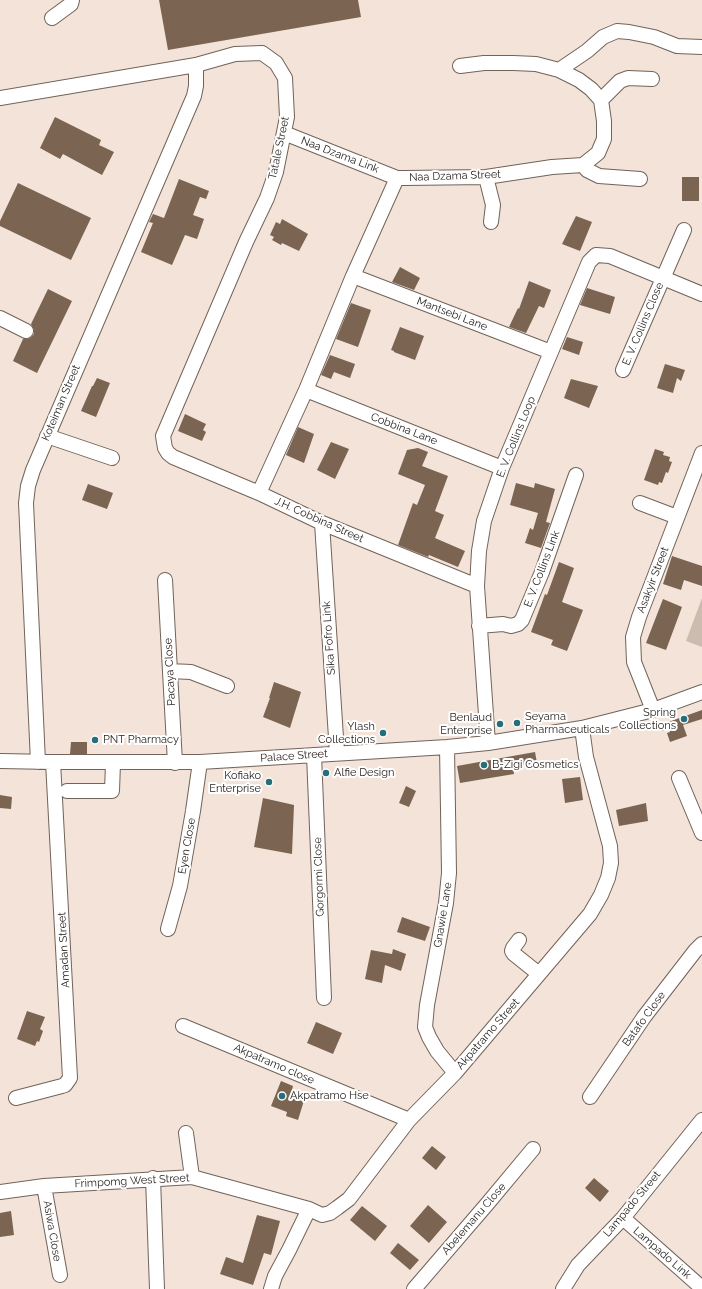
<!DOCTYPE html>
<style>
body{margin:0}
canvas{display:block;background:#f3e3d8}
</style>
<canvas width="702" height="1289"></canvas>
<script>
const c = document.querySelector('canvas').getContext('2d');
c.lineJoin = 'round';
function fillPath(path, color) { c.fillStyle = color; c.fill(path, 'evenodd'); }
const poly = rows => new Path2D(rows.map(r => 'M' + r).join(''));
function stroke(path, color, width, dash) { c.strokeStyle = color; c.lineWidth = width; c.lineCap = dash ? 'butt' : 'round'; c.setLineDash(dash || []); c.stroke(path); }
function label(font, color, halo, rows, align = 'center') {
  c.font = font + ' Raleway,sans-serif'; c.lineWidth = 4; c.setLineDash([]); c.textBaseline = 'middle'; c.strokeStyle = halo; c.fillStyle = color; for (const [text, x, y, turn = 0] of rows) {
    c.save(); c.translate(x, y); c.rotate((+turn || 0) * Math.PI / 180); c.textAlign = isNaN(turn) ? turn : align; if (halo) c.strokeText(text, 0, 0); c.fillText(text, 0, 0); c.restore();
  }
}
fillPath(poly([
 [702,598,702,647,686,641]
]), '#ccbbaf');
fillPath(poly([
 [159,0,358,0,361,17,168,50],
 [55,117,101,140,99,145,114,152,102,175,63,154,60,159,40,148],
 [682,177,699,177,699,201,682,201],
 [179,179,209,191,206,199,200,197,193,215,204,219,197,239,185,235,172,265,141,252,153,223,149,222,153,214,164,218],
 [18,183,91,218,71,260,0,226,0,221],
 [576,216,592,222,580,251,562,244],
 [282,219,308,234,299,251,282,243,281,245,272,240,274,237,270,235,276,222,280,224],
 [400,267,420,278,414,290,392,282],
 [529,281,551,290,544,308,539,306,526,333,509,327,518,308,519,309],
 [587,288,615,297,610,314,580,305],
 [48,289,72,301,37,373,13,361,23,339,30,338,34,334,34,330,31,324],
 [351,303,371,310,358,347,336,339],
 [400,327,424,336,415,360,394,352,394,351,391,350],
 [567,337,583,342,579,355,562,349],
 [330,355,355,364,350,378,334,372,331,379,321,375],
 [665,364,685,370,681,381,677,378,673,393,657,388],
 [97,378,110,383,96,417,81,411,92,386,93,386],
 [571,379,598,386,589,408,564,398],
 [185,414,206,424,203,430,206,432,202,441,178,431],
 [298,427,314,434,304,463,286,455],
 [331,442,349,449,335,479,317,470],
 [418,448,428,452,422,466,448,476,435,511,444,515,435,538,465,551,458,567,429,555,428,557,398,545,413,503,417,505,425,485,398,474,407,450],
 [655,449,664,452,663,455,670,457,669,461,672,462,668,473,666,472,662,483,659,482,658,485,644,480],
 [516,483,534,488,535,483,555,489,546,522,550,523,541,548,525,543,530,528,533,530,538,513,510,505],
 [88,484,113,493,107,509,82,500],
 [672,556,702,566,702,586,684,580,681,590,663,584],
 [559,562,574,568,562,602,583,610,567,651,551,645,553,640,531,632,545,594,547,595],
 [663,599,682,607,666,650,646,643],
 [274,682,301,692,290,728,263,717,270,698,269,698],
 [702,710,702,719,683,725,687,736,670,742,667,733,670,732,669,729,662,731,660,725],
 [71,742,87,742,87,754,70,754],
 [535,752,537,763,513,767,514,774,460,783,457,766],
 [580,777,583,800,565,803,562,779],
 [406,786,416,791,409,807,399,803],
 [0,795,12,797,11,809,0,808],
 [263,798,294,805,292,854,254,847],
 [646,803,648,821,619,826,616,810],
 [402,917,430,927,425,941,397,932],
 [393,949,406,954,401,971,385,965,382,983,365,979,371,950,392,954],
 [27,1011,45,1017,40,1029,43,1031,39,1042,37,1041,35,1046,17,1039],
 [316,1022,342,1033,333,1054,307,1043],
 [281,1081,293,1086,292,1090,306,1094,298,1120,286,1116,287,1112,271,1106],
 [432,1146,446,1157,436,1170,422,1158],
 [594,1178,609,1191,600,1202,585,1188],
 [428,1205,447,1222,429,1243,410,1226],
 [362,1206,387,1226,375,1241,350,1220],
 [11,1211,14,1235,0,1237,0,1213],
 [257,1215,280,1221,271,1255,264,1253,253,1285,220,1274,226,1257,243,1263],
 [398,1243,419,1260,410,1270,390,1253]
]), '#7b6452');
const minor = poly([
 [52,18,71,4,72,0],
 [559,70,587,51,603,37,617,31,629,32,654,37,677,46,702,47],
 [0,98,196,65,235,54,262,53,276,63,285,78,287,117,276,172,267,198,246,242,163,436,165,448,168,453,173,457,259,493,322,523,477,586],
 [601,100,620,81,628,78,652,79],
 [284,133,397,178,404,178,486,177,552,167,583,165,598,153,604,139,604,121,601,100,591,89,579,80,559,70,536,64,513,63,484,63,460,66],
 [583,165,587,170,599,176,640,179],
 [486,177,493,205,491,222],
 [353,276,551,352],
 [0,318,26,331],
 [623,370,684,230],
 [306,390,502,468],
 [47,436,112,458],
 [259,493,306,390,353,276,397,178],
 [640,503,677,517],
 [322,523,337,753],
 [165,580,175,763],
 [479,626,503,624,511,626,518,624,522,620,542,572,576,475],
 [170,671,191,672,227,686],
 [653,710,634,662,633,637,639,617,702,453],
 [488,743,477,586,479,551,484,521,502,468,589,262,596,255,610,256,702,294],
 [447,747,449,873,446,903,427,1005,425,1027,429,1037,437,1051,455,1073],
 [314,755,324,998],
 [0,761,53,762,200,762,447,747,488,743,582,728,653,710,702,692],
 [38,762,26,503,28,486,33,470,194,96,196,86,196,65],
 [679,778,702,833],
 [67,791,112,791,113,763],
 [168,929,180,886,193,811,200,762],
 [519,940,513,948,512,951,514,954,539,974],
 [183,1026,409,1120],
 [590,1097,644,1017,695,951,702,944],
 [16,1098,62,1086,65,1085,70,1078,53,762],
 [186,1133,192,1177],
 [153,1178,157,1289],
 [44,1186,60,1275],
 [0,1192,44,1186,192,1177,309,1209,322,1215,330,1213,337,1208,349,1199,409,1120,455,1073,590,914,601,895,608,878,611,863,610,846,586,757,582,728],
 [623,1218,702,1288],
 [271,1289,275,1276,289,1250,309,1209],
 [414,1289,488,1203,533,1149],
 [563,1289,578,1265,623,1218,702,1120]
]);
stroke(minor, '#716359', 16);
stroke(minor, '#fff', 14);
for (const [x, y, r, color] of [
 [684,719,4,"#266f7a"],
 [517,723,4,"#266f7a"],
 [500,724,4,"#266f7a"],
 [383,733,4,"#266f7a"],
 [95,740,4,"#266f7a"],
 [484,765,4,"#266f7a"],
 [326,773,4,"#266f7a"],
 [269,782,4,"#266f7a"],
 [282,1096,4,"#266f7a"]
]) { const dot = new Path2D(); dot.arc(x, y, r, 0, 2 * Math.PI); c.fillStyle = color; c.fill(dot); stroke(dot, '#fff', 1.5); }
label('11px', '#231d19', '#fff', [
 ["Tatale Street",279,148,-78],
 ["Naa Dzama Link",340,155,21],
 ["Naa Dzama Street",455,176,-2],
 ["Mantsebi Lane",452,314,21],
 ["E. V. Collins Close",643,324,-67],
 ["Koteiman Street",61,403,-67],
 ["Cobbina Lane",404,429,21],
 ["E. V. Collins Loop",516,437,-68],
 ["J.H. Cobbina Street",319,520,24],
 ["E. V. Collins Link",542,569,-69],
 ["Asakyir Street",653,580,-69],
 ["Sika Fofro Link",329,638,-94],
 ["Pacaya Close",170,672,-93],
 ["Palace Street",294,756,-4],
 ["Eyen Close",187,846,-80],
 ["Gorgormi Close",319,877,-92],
 ["Gnawie Lane",443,915,-81],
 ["Amadan Street",64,950,-93],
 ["Batafo Close",644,1019,-54],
 ["Akpatramo Street",488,1034,-49],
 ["Akpatramo close",274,1064,23],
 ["Frimpomg West Street",132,1181,-3],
 ["Lampado Street",632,1204,-50],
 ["Abelemanu Close",474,1219,-49],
 ["Asiwa Close",52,1231,80],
 ["Lampado Link",662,1253,41]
]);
label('11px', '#231d19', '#fff', [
 ["Spring",676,713,"right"],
 ["Collections",676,726,"right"],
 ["Seyama",525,717],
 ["Pharmaceuticals",525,730],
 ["Benlaud",492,718,"right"],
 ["Enterprise",492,731,"right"],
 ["Ylash",375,727,"right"],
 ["Collections",375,740,"right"],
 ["PNT Pharmacy",103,740],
 ["B-Zigi Cosmetics",492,765],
 ["Alfie Design",334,773],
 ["Kofiako",261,776,"right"],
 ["Enterprise",261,789,"right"],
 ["Akpatramo Hse",290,1096]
], 'left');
</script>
